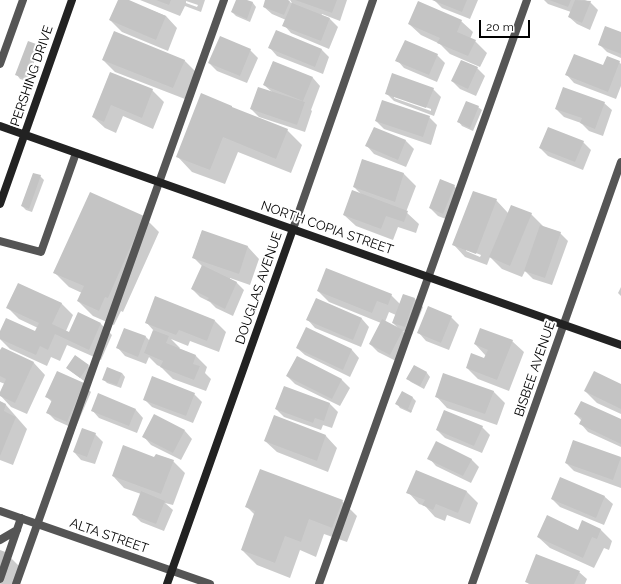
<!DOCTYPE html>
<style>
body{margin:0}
#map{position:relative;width:621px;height:584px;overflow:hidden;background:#fff;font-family:Raleway,sans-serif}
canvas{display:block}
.scale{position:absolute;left:479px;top:20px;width:51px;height:18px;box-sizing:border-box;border:2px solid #000;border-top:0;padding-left:5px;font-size:12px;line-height:14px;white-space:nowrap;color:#000;-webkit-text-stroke:3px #fff;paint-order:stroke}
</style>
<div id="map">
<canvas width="621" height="584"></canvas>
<div class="scale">20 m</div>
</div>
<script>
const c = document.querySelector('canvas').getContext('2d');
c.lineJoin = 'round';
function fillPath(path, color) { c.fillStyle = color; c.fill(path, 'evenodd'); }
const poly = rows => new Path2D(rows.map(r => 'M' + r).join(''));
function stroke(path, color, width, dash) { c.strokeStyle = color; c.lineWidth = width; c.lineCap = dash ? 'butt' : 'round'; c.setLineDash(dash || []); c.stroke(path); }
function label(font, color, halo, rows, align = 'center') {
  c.font = font + ' Raleway,sans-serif'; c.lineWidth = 4; c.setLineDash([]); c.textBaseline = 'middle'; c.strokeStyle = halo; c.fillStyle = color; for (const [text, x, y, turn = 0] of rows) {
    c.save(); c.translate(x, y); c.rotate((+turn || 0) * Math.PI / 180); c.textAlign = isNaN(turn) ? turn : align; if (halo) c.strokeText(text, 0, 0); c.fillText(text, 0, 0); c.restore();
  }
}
fillPath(poly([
 [119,0,126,0,166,16,177,28,168,51,122,32,110,20],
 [140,0,205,0,201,12,185,6,180,16],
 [186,1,198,5,197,7,186,3],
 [237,0,244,0,253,3,256,7,250,22,236,16,232,12],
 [266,0,285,0,292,3,290,0,347,0,340,21,322,14,321,16,330,19,338,27,329,49,291,33,284,25,286,20,272,14,264,7],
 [434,0,478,0,470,19,442,8],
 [544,0,585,0,590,2,598,10,590,30,577,24,569,17,571,12,548,4],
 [461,21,473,32,470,39,475,41,487,53,480,67,450,54,440,44,421,35,409,24],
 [621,34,621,58,607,52,599,44],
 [35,45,39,49,27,81,20,79,17,75],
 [270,48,322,50,329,57,323,74,277,56],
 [250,50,258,58,247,83,217,71,209,63],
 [437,55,445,63,437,82,404,68,397,60],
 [103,60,184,60,196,72,185,99,115,72],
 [273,62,313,78,320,86,311,110,312,111,305,132,259,117,251,109,272,92,264,85],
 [619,62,621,64,621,86,616,99,574,83,567,75],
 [477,68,485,76,476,96,460,89,452,81],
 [111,73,152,90,164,102,153,129,123,116,116,133,105,128,93,117],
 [433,89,441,97,434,116,394,101,386,93],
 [394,96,431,109,431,111,394,98],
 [604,103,612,110,603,136,589,131,581,123,564,117,556,109],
 [478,107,482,110,473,131,462,126,459,122],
 [234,109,287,130,302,145,291,173,238,152,225,184,192,172,177,156],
 [429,117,437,125,431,145,384,129,376,121],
 [374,128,406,141,414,149,406,167,374,154,367,146],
 [583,142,591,150,583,170,548,156,540,148],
 [363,160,404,174,416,186,406,212,419,224,416,233,398,227,393,240,356,226,344,215,361,194,354,187],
 [40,176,44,180,32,212,26,210,22,206],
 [454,186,462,194,451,221,438,216,430,208],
 [496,200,508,213,531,214,543,226,543,227,560,233,568,241,552,285,533,279,525,271,522,277,502,269,490,257,487,265,465,257,454,245],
 [466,249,481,255,480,257,466,251],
 [144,217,159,232,123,312,121,311,114,325,93,316,78,301,82,293,69,287,54,272],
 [202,231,248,247,259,259,250,285,230,278,230,279,237,283,244,290,233,316,216,308,210,302,200,297,192,289,203,267,193,257],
 [621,287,621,296,618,293],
 [318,291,391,295,400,304,403,295,415,299,423,307,412,335,403,331,410,339,398,362,378,352,370,344,381,323,329,302],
 [389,312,396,315,393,323,399,329,385,322],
 [316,300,362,319,369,327,361,347,315,328,308,320],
 [61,303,73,315,66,331,70,333,79,314,101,324,112,335,101,360,67,345,60,361,51,357,47,366,10,349,0,339,0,334,36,333,38,328,19,319,8,308],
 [451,317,459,325,449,350,426,341,419,333],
 [215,321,226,332,219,352,190,341,188,346,171,339,180,348,179,349,196,356,207,367,205,373,211,379,206,391,173,379,161,367,157,365,149,357,146,364,125,356,118,348,125,329,146,337,150,341,154,331,146,322],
 [307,329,352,350,359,358,350,377,305,355,297,348],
 [512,341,524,352,509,391,478,379,467,368,485,359,486,356,475,344],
 [2,348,34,363,45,375,27,414,11,407,0,395,5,384,0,382,0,353],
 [75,356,92,369,84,381,67,368],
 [297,357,342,380,350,388,340,406,295,384,287,376],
 [414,366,427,373,430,377,424,389,411,382,408,379],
 [122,373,125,377,121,388,107,383,103,379],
 [83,384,91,392,75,429,55,420,47,412,52,402,46,396],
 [621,385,621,414,597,403,585,391],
 [284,388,330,404,338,412,332,428,323,425,321,430,284,417,276,409],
 [493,391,505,403,497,425,447,408,436,396],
 [402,392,413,398,416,401,411,413,400,408,397,404],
 [194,394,202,402,193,423,152,407,144,399],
 [0,402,6,405,27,429,13,465,0,460],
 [92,410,136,410,143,418,137,433,99,418],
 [575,414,621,420,621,447,588,432,581,424,582,421],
 [275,417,326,436,337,448,328,472,277,452,265,441],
 [482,427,490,435,482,453,445,438,437,430],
 [185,431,192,439,181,460,151,445,144,437],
 [95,434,103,442,95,464,81,460,74,452],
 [574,441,621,458,621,488,574,471,566,463],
 [155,458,173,461,185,473,173,505,165,503,173,510,164,531,141,522,133,514,141,494,124,488,113,476],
 [429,458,471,459,479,467,471,483,436,466],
 [561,478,605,497,613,504,604,525,560,507,552,499],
 [408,492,467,492,478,503,470,524,447,515,445,521,435,517,425,506,419,504],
 [342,501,357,516,347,542,324,534,316,557,300,550,290,578,257,565,242,550,255,515,247,507],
 [583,522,601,530,612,541,609,550,604,548,594,568,550,548,538,537,578,531],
 [0,551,7,554,22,569,16,584,0,584],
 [579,572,587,579,585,584,529,584,526,582]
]), '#0003');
fillPath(poly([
 [118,0,129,0,166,16,156,40,109,20],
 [156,0,171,0,169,5],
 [236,0,247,0,253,2,247,19,231,12],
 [265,0,288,0,290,1,284,15,263,7],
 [295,0,337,0,332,13],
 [432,0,467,0,462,12],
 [549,0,571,0,568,7],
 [575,0,591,1,582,23,568,17],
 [418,1,462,20,457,32,476,40,468,56,437,43,440,38,408,24],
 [292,3,330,18,321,41,282,26],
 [605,26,621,32,621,54,598,45],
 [276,30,322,49,315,67,268,48],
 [114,31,185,60,173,88,102,60],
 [220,36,251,49,240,76,208,63],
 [405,40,438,54,429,75,395,61],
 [28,41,36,44,23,78,15,75],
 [574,54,603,65,607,56,620,61,608,92,565,75],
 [461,60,478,67,468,89,451,81],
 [273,61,313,77,303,101,263,85],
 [110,72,153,89,142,118,111,105,104,122,92,117],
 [392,73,434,88,426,108,385,94],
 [258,87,305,102,297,125,250,109],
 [563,87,605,102,595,129,580,123,582,118,555,109],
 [201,93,232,106,232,107,288,129,276,159,223,137,210,170,176,157],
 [382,100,430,116,423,137,375,121],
 [466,101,479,106,470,128,457,122],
 [374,127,406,140,398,160,365,146],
 [548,127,584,141,575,162,539,148],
 [362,159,404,173,395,202,353,187],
 [33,173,41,175,29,209,21,206],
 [440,179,455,185,443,214,429,208],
 [352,190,408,211,404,222,386,216,381,229,343,215],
 [473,191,497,199,476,254,452,245],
 [90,192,144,216,108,298,105,297,99,311,77,301,84,286,53,273],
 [511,205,532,213,510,266,489,257],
 [540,225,561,232,545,278,524,271],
 [202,230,248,246,239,274,192,258],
 [202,265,237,282,225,309,207,300,209,298,191,289],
 [326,268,392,294,388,305,377,301,372,313,317,291],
 [18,283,62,303,52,324,69,332,78,312,101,323,89,350,55,334,48,350,40,346,36,355,0,339,0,331,6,318,35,331,39,323,6,308],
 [403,294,415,298,405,327,392,323],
 [155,296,215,320,207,341,179,330,176,335,145,323],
 [316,298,362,318,353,340,306,320],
 [428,306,452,316,441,343,417,333],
 [382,319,403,330,390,355,369,344],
 [306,327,352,349,343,370,296,348],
 [124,328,146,336,138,357,116,348],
 [480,328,513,340,497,380,466,368,471,353,484,358,488,350,474,344],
 [153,330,169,336,166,343,196,355,193,364,200,366,194,380,160,367,163,361,144,353],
 [2,347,34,362,15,403,0,396,0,392,6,379,0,376,0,350],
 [75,355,89,365,80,378,66,368],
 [297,356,342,379,332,399,286,376],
 [414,365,427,372,420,386,406,379],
 [107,367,122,373,117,385,102,380],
 [57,371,84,383,67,422,46,413,52,400,45,397],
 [594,371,621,384,621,409,584,391],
 [443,373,494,391,485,414,435,397],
 [152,376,195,393,186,416,143,400],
 [284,386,330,403,324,421,315,418,313,423,275,409],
 [402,391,413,397,408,409,412,411,411,412,395,404],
 [98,393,136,409,129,426,91,411],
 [0,401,6,404,4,411,16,417,0,456],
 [581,401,621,419,621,444,579,424,582,418,574,414],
 [444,410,483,426,474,446,436,430],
 [154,414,185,430,173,453,142,437],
 [274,415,326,435,317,461,264,441],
 [82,428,96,433,87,457,73,452],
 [573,440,621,457,613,480,565,463],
 [436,441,472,459,463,476,427,459],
 [123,445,154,457,156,454,174,460,161,494,112,476],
 [260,469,343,500,332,528,309,519,301,542,285,536,275,563,241,550,255,511,245,507],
 [416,470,467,491,458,513,436,504,433,510,422,505,425,500,406,493],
 [560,477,605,496,596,518,551,499],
 [141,491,165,501,156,524,132,515],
 [547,515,578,530,582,520,601,529,597,539,592,537,583,558,537,537],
 [0,550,8,553,0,572],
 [536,554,580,571,574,584,531,584,525,582]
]), '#c4c4c4');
stroke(poly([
 [0,64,23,0],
 [0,241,41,252,76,153],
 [0,540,17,530],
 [0,579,21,518],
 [16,584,224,0],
 [319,584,527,0]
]), '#555', 8);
stroke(poly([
 [293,229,373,0],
 [0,511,210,584],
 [472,584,621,162]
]), '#555', 8);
stroke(poly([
 [0,126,621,345],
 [0,204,72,0],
 [167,584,293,229]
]), '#222', 8);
label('13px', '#000', '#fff', [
 ["PERSHING DRIVE",32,76,-71],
 ["NORTH COPIA STREET",327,228,19],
 ["DOUGLAS AVENUE",259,288,-71],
 ["BISBEE AVENUE",535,369,-71],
 ["ALTA STREET",109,536,19]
]);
</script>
